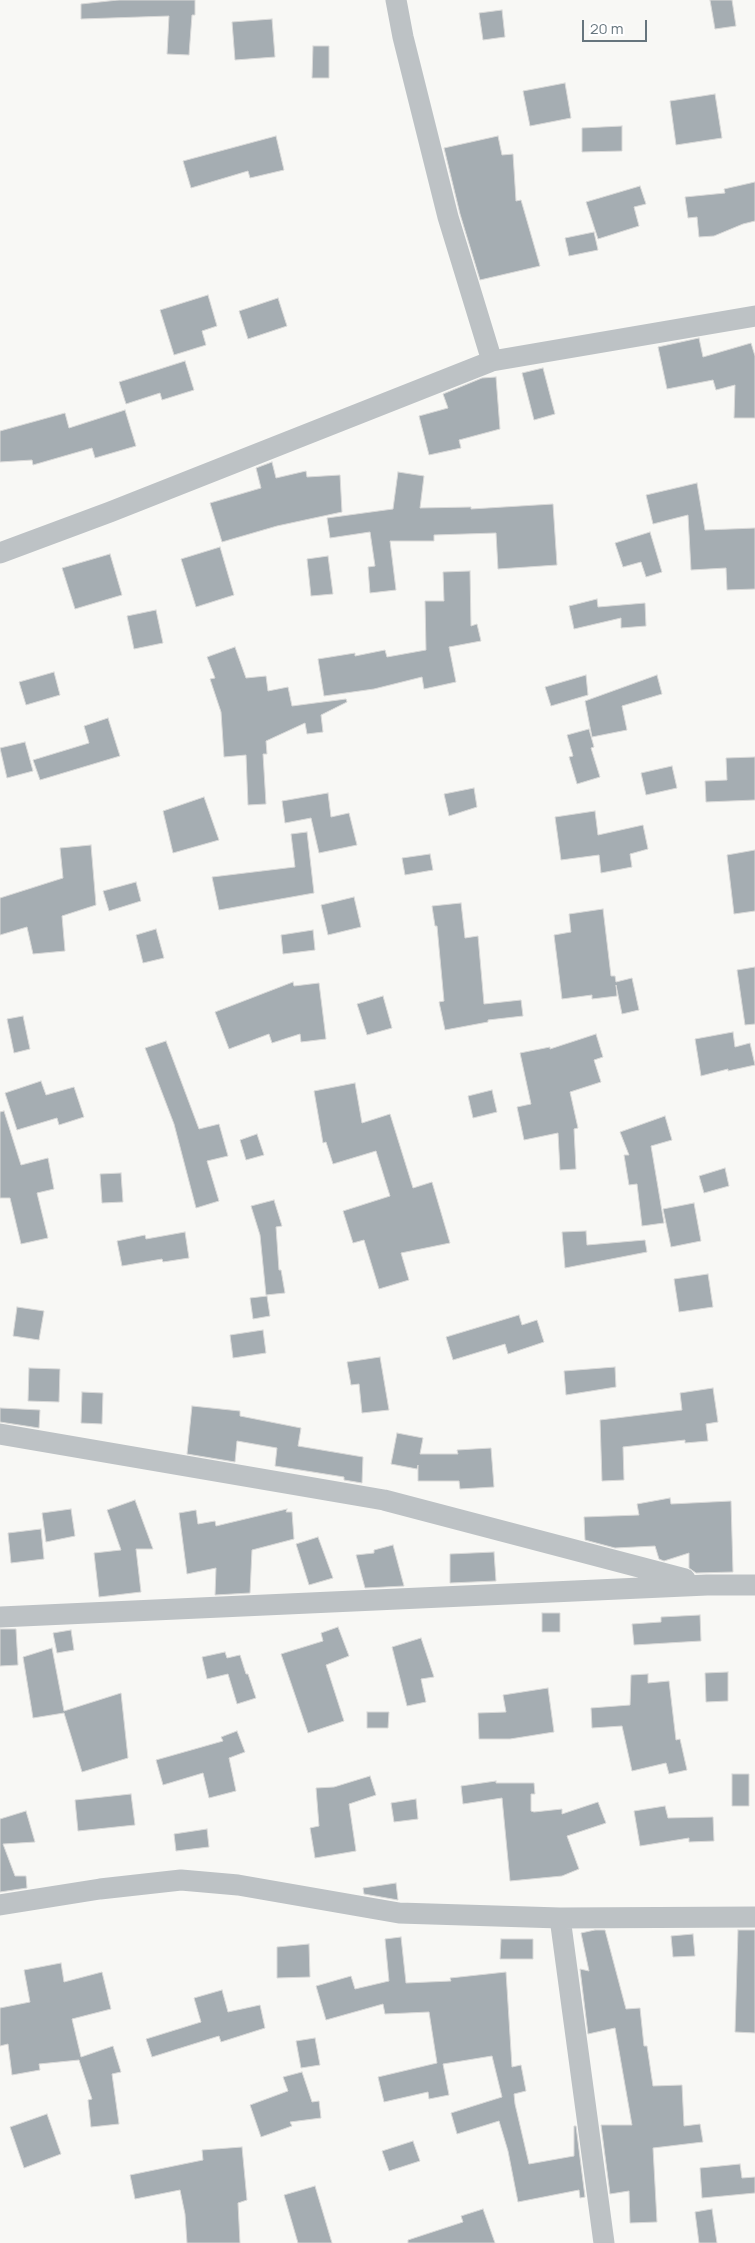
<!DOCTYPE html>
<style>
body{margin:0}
#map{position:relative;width:755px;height:2243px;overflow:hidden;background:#f8f8f5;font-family:Manrope,sans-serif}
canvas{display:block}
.scale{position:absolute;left:582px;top:20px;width:65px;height:22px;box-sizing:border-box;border:2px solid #66757d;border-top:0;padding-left:6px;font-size:15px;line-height:18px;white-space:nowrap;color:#66757d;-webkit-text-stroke:4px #fff;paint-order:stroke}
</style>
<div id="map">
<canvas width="755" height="2243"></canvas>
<div class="scale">20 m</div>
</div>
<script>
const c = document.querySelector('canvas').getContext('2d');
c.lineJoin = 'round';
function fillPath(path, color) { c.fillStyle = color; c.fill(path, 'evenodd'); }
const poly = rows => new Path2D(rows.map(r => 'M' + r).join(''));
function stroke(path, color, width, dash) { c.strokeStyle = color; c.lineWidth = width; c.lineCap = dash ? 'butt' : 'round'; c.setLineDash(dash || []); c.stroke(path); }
const building = poly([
 [118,0,195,0,195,15,192,15,189,55,167,54,169,16,81,19,81,4,118,0],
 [710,0,732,0,736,26,715,29,710,0],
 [502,10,505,37,483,40,479,13,502,10],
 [272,19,275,57,235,60,232,22,272,19],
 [313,46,329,46,329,78,312,78,313,46],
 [565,83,571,118,530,126,523,91,565,83],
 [715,94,722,138,676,145,670,101,715,94],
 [622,126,622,151,582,152,582,128,622,126],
 [276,136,284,170,250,178,248,171,191,188,183,161,276,136],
 [498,136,502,155,513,154,516,201,521,200,540,266,480,280,460,214,444,148,498,136],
 [755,182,755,221,743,224,714,236,699,237,697,217,688,218,685,197,725,193,724,189,755,182],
 [640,186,646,204,634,207,639,226,598,239,586,202,640,186],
 [594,232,598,250,569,256,565,238,594,232],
 [208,295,217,326,202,331,206,345,174,355,160,310,208,295],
 [278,298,287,326,248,339,239,311,278,298],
 [699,338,703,357,751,343,755,356,755,418,734,418,735,385,716,390,713,380,667,389,658,347,699,338],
 [185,361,194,390,162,400,160,393,126,404,119,382,185,361],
 [543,368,555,414,534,420,522,373,543,368],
 [496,377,500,429,459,440,461,448,429,455,419,416,448,408,443,394,482,378,496,377],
 [125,410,136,446,95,458,92,448,33,465,32,460,0,462,0,431,65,413,69,428,125,410],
 [272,462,276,478,306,471,307,477,340,475,342,512,277,526,222,542,210,503,261,488,256,468,272,462],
 [398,472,424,476,420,508,471,507,471,509,553,504,557,565,498,569,496,533,434,535,434,541,390,541,396,590,370,593,368,567,375,566,370,532,330,538,327,518,393,509,398,472],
 [697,483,705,530,755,528,755,589,727,590,726,568,691,570,688,515,653,524,646,495,697,483],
 [650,532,662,572,646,577,641,562,623,567,615,543,650,532],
 [220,547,234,595,196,607,181,559,220,547],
 [110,554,122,595,75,609,62,568,110,554],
 [328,556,333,594,311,596,307,559,328,556],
 [470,571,471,626,477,624,481,641,449,647,456,682,424,689,422,677,374,689,324,696,318,659,355,653,355,656,385,650,387,657,426,650,425,601,444,601,443,572,470,571],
 [597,599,598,607,645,603,646,626,621,628,621,618,574,629,569,606,597,599],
 [156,610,163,643,134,649,127,616,156,610],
 [235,647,246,678,266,676,268,691,288,687,292,706,346,699,347,702,321,715,323,732,307,734,305,723,266,741,267,754,263,754,266,804,248,805,246,755,224,757,221,712,210,679,215,678,207,657,235,647],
 [54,672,60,695,26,705,19,682,54,672],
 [586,675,588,695,551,706,545,687,586,675],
 [657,675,662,694,622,706,627,730,592,737,585,701,657,675],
 [108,718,120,756,40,780,33,760,89,743,84,726,108,718],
 [589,729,594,747,591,748,600,777,577,784,569,757,573,756,567,735,589,729],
 [25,742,33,771,7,778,0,748,25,742],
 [755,757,755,800,706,802,705,781,727,780,726,758,755,757],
 [672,766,677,788,646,795,641,773,672,766],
 [474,788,477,807,449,816,444,794,474,788],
 [328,793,331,817,349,813,357,845,319,853,311,818,285,823,282,801,328,793],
 [204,797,219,840,173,853,163,811,204,797],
 [595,811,598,835,643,825,648,849,630,854,632,867,601,873,599,855,561,860,555,817,595,811],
 [307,832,314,893,219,910,212,877,295,867,291,834,307,832],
 [91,845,96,905,62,916,65,951,33,954,27,927,0,935,0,898,63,878,60,848,91,845],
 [755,850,755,911,734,914,727,855,755,850],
 [430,854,433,870,405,875,402,858,430,854],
 [136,882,141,901,109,911,103,891,136,882],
 [354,897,361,927,328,935,321,905,354,897],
 [461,903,465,938,478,936,484,1004,521,1000,523,1016,488,1020,488,1022,445,1030,439,1002,444,1001,437,926,435,926,432,906,461,903],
 [603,909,611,976,615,976,616,982,632,978,639,1010,622,1014,616,985,617,996,592,999,592,995,562,999,554,935,571,932,569,914,603,909],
 [156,929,164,958,143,963,136,935,156,929],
 [313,930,315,950,283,954,281,935,313,930],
 [755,967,755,1024,745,1025,737,970,755,967],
 [293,982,294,986,319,983,326,1039,301,1042,300,1034,272,1043,269,1034,229,1049,215,1012,293,982],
 [383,996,392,1028,367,1035,357,1004,383,996],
 [23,1016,30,1049,14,1053,7,1019,23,1016],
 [733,1032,735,1047,750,1043,755,1065,728,1071,728,1069,701,1076,695,1039,733,1032],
 [596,1034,603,1057,594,1060,601,1082,570,1092,578,1128,574,1129,576,1169,560,1170,558,1133,524,1140,517,1107,531,1104,520,1053,550,1047,550,1049,596,1034],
 [166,1041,199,1129,219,1124,228,1156,207,1161,219,1201,196,1208,174,1124,145,1048,166,1041],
 [41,1081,46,1095,74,1087,84,1117,59,1125,57,1118,17,1130,5,1093,41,1081],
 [355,1083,362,1123,390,1114,413,1188,432,1182,450,1243,401,1253,409,1280,379,1289,364,1240,353,1243,343,1211,390,1196,376,1151,333,1164,326,1142,323,1143,314,1091,355,1083],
 [492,1090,497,1112,473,1118,468,1096,492,1090],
 [4,1111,21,1165,48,1158,54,1189,37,1193,48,1238,21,1244,10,1198,0,1198,0,1112,4,1111],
 [665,1116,672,1140,651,1146,664,1223,642,1226,637,1184,629,1185,624,1155,629,1155,620,1132,665,1116],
 [257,1134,264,1155,246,1160,240,1140,257,1134],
 [725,1168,729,1186,704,1193,699,1176,725,1168],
 [121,1173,123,1202,102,1203,100,1174,121,1173],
 [274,1200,282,1226,276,1227,279,1270,281,1270,285,1293,266,1295,260,1235,251,1206,274,1200],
 [694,1203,701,1241,671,1247,663,1209,694,1203],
 [586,1231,587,1245,645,1240,647,1252,565,1268,562,1232,586,1231],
 [185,1232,189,1258,163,1262,162,1259,122,1266,117,1241,145,1235,146,1239,185,1232],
 [708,1274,713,1307,679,1312,674,1279,708,1274],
 [267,1296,270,1316,253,1319,250,1298,267,1296],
 [17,1307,44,1311,39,1340,13,1336,17,1307],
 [519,1315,522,1325,537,1320,544,1342,508,1354,505,1344,453,1360,446,1337,519,1315],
 [263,1330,266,1353,233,1358,230,1335,263,1330],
 [380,1357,389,1410,362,1413,359,1384,351,1385,347,1362,380,1357],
 [615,1367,616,1387,566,1395,564,1371,615,1367],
 [29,1368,60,1369,59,1402,28,1401,29,1368],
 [713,1388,718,1422,706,1424,708,1441,685,1443,685,1440,623,1447,624,1480,602,1481,600,1420,682,1410,680,1393,713,1388],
 [82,1392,103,1393,102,1424,81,1423,82,1392],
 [192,1406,240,1411,240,1416,301,1428,298,1446,363,1457,362,1483,344,1480,344,1477,275,1466,277,1448,237,1441,235,1462,187,1454,192,1406],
 [0,1408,40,1410,39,1428,0,1422,0,1408],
 [397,1433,423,1438,420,1454,458,1454,457,1450,491,1448,494,1487,460,1489,459,1481,418,1481,418,1465,417,1469,391,1464,397,1433],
 [670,1498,671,1504,731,1501,733,1572,696,1573,689,1568,689,1553,664,1561,659,1559,655,1546,615,1548,585,1540,584,1517,639,1515,637,1504,670,1498],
 [135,1500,153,1549,136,1549,141,1592,99,1597,94,1553,121,1550,107,1510,135,1500],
 [71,1509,75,1536,46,1542,42,1513,71,1509],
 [287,1509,286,1512,292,1512,294,1539,252,1550,250,1593,215,1595,216,1568,187,1574,179,1513,196,1510,198,1524,215,1521,216,1526,287,1509],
 [41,1529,44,1559,11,1563,8,1533,41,1529],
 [318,1537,333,1578,309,1585,296,1544,318,1537],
 [393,1545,404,1586,365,1588,356,1555,374,1553,374,1550,393,1545],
 [494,1552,496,1581,450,1583,450,1554,494,1552],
 [542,1613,560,1613,560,1632,542,1632,542,1613],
 [700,1615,701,1641,634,1645,632,1624,661,1622,661,1617,700,1615],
 [338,1627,349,1656,326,1665,344,1721,308,1733,281,1654,323,1641,321,1633,338,1627],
 [0,1629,16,1629,18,1665,0,1666,0,1629],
 [71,1630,74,1650,57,1653,53,1633,71,1630],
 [421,1638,434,1677,421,1679,426,1702,407,1706,392,1647,421,1638],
 [52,1648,64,1711,121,1693,128,1758,82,1772,64,1713,33,1718,23,1657,52,1648],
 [225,1652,227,1658,240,1655,246,1674,248,1674,256,1698,237,1704,228,1674,207,1679,202,1657,225,1652],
 [728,1672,728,1701,706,1702,705,1673,728,1672],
 [648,1674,648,1683,669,1681,676,1740,680,1739,687,1770,669,1774,666,1763,632,1771,622,1726,592,1728,591,1708,630,1705,631,1675,648,1674],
 [548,1688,554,1732,510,1739,479,1739,478,1713,506,1712,503,1695,548,1688],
 [367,1712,389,1712,388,1728,367,1728,367,1712],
 [237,1731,245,1752,229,1758,236,1791,209,1798,203,1773,163,1785,156,1760,223,1741,221,1737,237,1731],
 [732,1774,749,1774,749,1806,732,1806,732,1774],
 [370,1776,376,1795,349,1804,356,1851,315,1858,310,1828,319,1826,316,1788,334,1787,370,1776],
 [496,1781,496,1783,534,1783,535,1794,531,1794,531,1811,534,1812,562,1809,562,1814,598,1802,606,1823,567,1836,579,1869,562,1876,510,1881,502,1798,463,1804,461,1786,496,1781],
 [131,1794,135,1825,78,1831,75,1800,131,1794],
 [416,1799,418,1819,394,1822,391,1803,416,1799],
 [665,1806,668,1818,713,1817,714,1841,689,1842,689,1838,640,1846,634,1811,665,1806],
 [26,1811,35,1842,3,1844,15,1876,26,1876,27,1888,0,1892,0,1819,26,1811],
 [207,1829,209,1847,176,1851,174,1834,207,1829],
 [396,1883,398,1900,364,1894,363,1888,396,1883],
 [595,1930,605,1930,626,2009,640,2008,644,2046,647,2046,653,2086,682,2085,684,2126,700,2124,703,2142,653,2148,657,2222,630,2223,629,2191,610,2194,601,2125,632,2125,615,2028,588,2034,580,1969,589,1971,581,1933,595,1930],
 [738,1930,755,1930,755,2033,735,2032,738,1930],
 [693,1934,695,1956,673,1957,671,1936,693,1934],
 [401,1937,406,1983,451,1981,450,1978,506,1972,512,2067,521,2065,526,2091,514,2094,515,2104,529,2164,574,2156,574,2126,576,2126,585,2197,580,2198,579,2190,518,2202,508,2151,499,2121,457,2134,451,2113,502,2097,492,2056,443,2064,449,2095,429,2099,428,2092,384,2102,378,2077,437,2063,429,2012,385,2014,383,2004,326,2020,316,1986,351,1976,355,1989,389,1981,385,1939,401,1937],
 [501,1939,533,1939,533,1959,500,1959,501,1939],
 [309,1944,310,1977,277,1978,277,1947,309,1944],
 [61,1963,64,1982,102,1972,111,2009,72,2019,81,2057,113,2046,121,2072,112,2074,119,2124,91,2127,88,2100,92,2099,79,2060,39,2064,40,2070,12,2075,8,2044,0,2046,0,2008,30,2002,24,1970,61,1963],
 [222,1990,228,2012,260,2005,265,2028,221,2042,219,2036,152,2057,146,2039,201,2022,194,1998,222,1990],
 [315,2038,320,2065,301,2068,296,2041,315,2038],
 [302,2072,312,2102,319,2101,321,2118,290,2122,292,2126,261,2137,250,2105,288,2091,283,2077,302,2072],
 [47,2114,61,2154,24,2168,10,2127,47,2114],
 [413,2141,420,2161,389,2171,382,2151,413,2141],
 [242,2147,247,2200,238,2203,240,2243,187,2243,185,2214,180,2190,135,2199,130,2175,203,2160,202,2150,242,2147],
 [740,2164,742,2178,755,2177,755,2193,702,2198,700,2168,740,2164],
 [315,2186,332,2243,298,2243,284,2195,315,2186],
 [483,2209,495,2243,408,2243,408,2240,463,2222,461,2216,483,2209],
 [712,2209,717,2243,699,2243,695,2212,712,2209]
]);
fillPath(building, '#a5adb2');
stroke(building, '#d9d9d8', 1);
stroke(poly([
 [396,0,403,37,448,217,492,361],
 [0,553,110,512,492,361,755,316],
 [0,1434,384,1500,685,1579],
 [0,1617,707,1585,755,1585],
 [0,1905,100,1889,181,1880,238,1885,399,1913,560,1918,755,1917],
 [560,1918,604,2243]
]), '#bdc2c5', 21);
</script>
